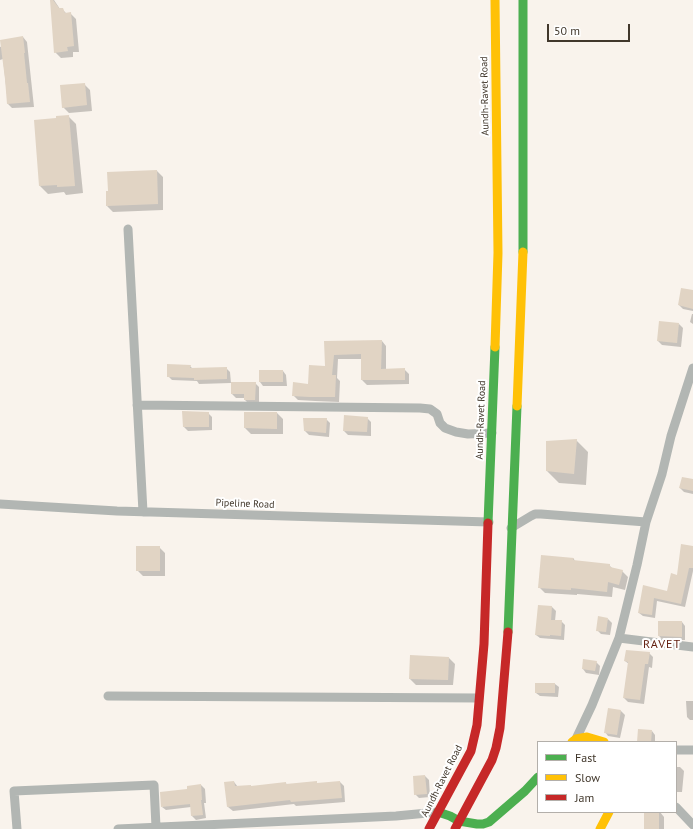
<!DOCTYPE html>
<style>
body{margin:0}
#map{position:relative;width:693px;height:829px;overflow:hidden;background:#f9f3ec;font-family:"PT Sans",sans-serif}
canvas{display:block}
.legend{position:absolute;left:537px;top:741px;width:140px;height:72px;box-sizing:border-box;background:#fff;border:1px solid #b3afaa;margin:0;padding:5px 7px;list-style:none;font-size:12px;color:#41372b}
.legend li{display:flex;align-items:center;gap:8px;height:20px}
.legend b{width:20px;border:1px solid #b3afaa}
.scale{position:absolute;left:547px;top:24px;width:83px;height:18px;box-sizing:border-box;border:2px solid #41372b;border-top:0;padding-left:5px;font-size:12px;line-height:14px;white-space:nowrap;color:#41372b;-webkit-text-stroke:3px #fff;paint-order:stroke}
</style>
<div id="map">
<canvas width="693" height="829"></canvas>
<ul class="legend">
<li><b style="height:5px;background:#4caf50"></b>Fast</li>
<li><b style="height:5px;background:#ffc107"></b>Slow</li>
<li><b style="height:5px;background:#c62828"></b>Jam</li>
</ul>
<div class="scale">50 m</div>
</div>
<script>
const c = document.querySelector('canvas').getContext('2d');
c.lineJoin = 'round';
function fillPath(path, color) { c.fillStyle = color; c.fill(path, 'evenodd'); }
const poly = rows => new Path2D(rows.map(r => 'M' + r).join(''));
function stroke(path, color, width, dash) { c.strokeStyle = color; c.lineWidth = width; c.lineCap = dash ? 'butt' : 'round'; c.setLineDash(dash || []); c.stroke(path); }
function label(font, color, halo, rows, align = 'center') {
  c.font = font + ' "PT Sans",sans-serif'; c.lineWidth = 4; c.setLineDash([]); c.textBaseline = 'middle'; c.strokeStyle = halo; c.fillStyle = color; for (const [text, x, y, turn = 0] of rows) {
    c.save(); c.translate(x, y); c.rotate((+turn || 0) * Math.PI / 180); c.textAlign = isNaN(turn) ? turn : align; if (halo) c.strokeText(text, 0, 0); c.fillText(text, 0, 0); c.restore();
  }
}
fillPath(poly([
 [51,0,54,0,60,9,62,9,67,14,70,13,76,19,79,52,73,52,73,57,61,58,55,52],
 [23,37,27,42,34,107,12,108,8,104,3,59,0,60,0,47],
 [84,84,90,90,92,111,69,113,63,107],
 [68,116,76,124,83,193,66,195,64,192,48,194,40,186,57,118],
 [157,171,163,177,163,210,113,212,107,206],
 [693,291,693,311,683,309,679,305],
 [692,314,693,314,693,324,690,322],
 [679,324,683,328,681,347,662,345,658,341],
 [382,341,386,346,386,370,404,369,409,374,409,384,367,385,362,380,362,359,338,359,337,378,340,381,339,402,315,401,298,400,293,395,309,385,326,367,325,342],
 [190,366,193,369,226,368,230,372,231,383,199,384,197,381,172,380,168,376],
 [283,371,286,375,287,386,263,386,260,382],
 [255,383,259,387,259,404,249,404,245,400,245,398,236,398,232,394],
 [208,413,212,417,212,430,188,431,184,427],
 [277,413,283,419,283,434,251,434,245,428],
 [367,418,371,422,371,436,348,435,344,431],
 [326,419,330,423,329,437,309,435,305,431],
 [576,440,588,452,586,485,559,483,547,471],
 [693,480,693,494,684,492,680,488],
 [159,547,165,553,165,576,143,576,137,570],
 [693,547,693,571,685,607,657,601,655,618,643,616,639,613,644,587,668,593],
 [573,558,576,562,609,565,613,569,622,571,628,577,625,590,613,587,612,597,577,594,577,595,545,593,539,587],
 [539,606,552,607,556,611,555,621,561,621,565,625,564,640,540,638,536,635],
 [608,619,612,623,610,635,601,634,597,630],
 [682,622,685,626,685,640,663,640,659,636],
 [649,653,653,657,652,668,649,667,644,704,628,702,624,698,629,664,625,661],
 [449,658,455,664,453,685,416,685,410,679],
 [596,662,600,666,599,675,586,673,583,669],
 [555,684,559,687,558,697,540,696,536,693],
 [686,701,693,701,693,720,690,720,687,717],
 [609,709,621,711,625,715,620,738,608,736,605,732],
 [652,731,655,735,655,742,638,742],
 [676,767,680,767,684,771,682,792,676,792],
 [425,776,429,780,430,797,419,798,415,794],
 [234,782,238,787,252,787,286,783,287,785,316,782,318,784,340,782,344,786,345,802,296,806,294,804,233,811,228,807,225,783],
 [201,785,205,789,206,803,204,803,206,818,196,820,192,816,191,807,166,810,162,807,188,790],
 [645,812,660,812,664,817,664,829,645,829]
]), '#0003');
fillPath(poly([
 [50,0,53,0,59,8,63,8,65,13,71,12,74,46,67,47,68,51,54,53],
 [23,36,25,53,24,53,27,83,28,83,30,102,7,104,5,79,0,40],
 [85,83,87,105,62,108,60,85],
 [69,115,75,186,57,187,57,185,39,186,34,120,56,118,56,116],
 [157,170,158,204,106,206,106,191,108,191,107,172],
 [681,288,693,290,693,309,678,305],
 [659,321,679,323,677,343,657,341],
 [382,340,381,369,405,368,405,380,361,380,361,354,334,355,332,375,336,375,335,397,310,397,292,396,293,382,308,384,309,365,325,366,324,341],
 [167,364,191,365,190,368,227,367,227,379,194,380,194,378,167,377],
 [259,370,283,370,283,382,259,382],
 [231,382,256,382,255,400,244,400,244,394,231,394],
 [182,411,209,412,209,427,183,427],
 [244,412,277,412,277,429,244,428],
 [344,415,368,417,367,432,343,431],
 [303,418,327,418,326,433,304,431],
 [577,439,574,474,546,471,546,441],
 [682,477,693,479,693,491,679,488],
 [681,544,693,546,693,568,689,568,681,604,654,598,652,615,638,613,643,585,667,591,671,573,677,575],
 [136,546,160,546,160,571,136,571],
 [541,555,574,558,573,560,610,564,610,567,623,570,619,585,608,582,607,592,571,588,571,590,538,588],
 [538,605,552,606,551,620,562,620,561,636,550,635,550,636,535,635],
 [598,616,608,618,606,632,596,631],
 [658,621,682,621,682,637,658,636],
 [626,650,650,652,648,664,645,664,640,700,623,698,628,662,624,661],
 [410,655,449,657,448,680,409,679],
 [583,659,597,661,595,671,582,669],
 [535,683,555,683,555,693,535,693],
 [608,708,621,710,617,735,604,733],
 [638,729,652,730,651,742,637,742],
 [425,775,427,794,414,795,413,776],
 [234,781,235,786,251,785,251,786,286,782,286,784,317,781,317,783,340,781,342,798,291,802,290,800,227,807,224,782],
 [201,784,202,800,201,800,203,815,191,816,190,804,161,807,160,792,187,789,187,786],
 [644,812,659,812,659,829,644,829]
]), '#e1d4c4');
stroke(poly([
 [128,229,143,512],
 [137,405,420,408,430,409,437,414,440,423,445,428,456,432,468,434,492,433],
 [0,504,117,511,489,522],
 [511,528,531,516,535,514,541,514,646,522],
 [619,638,693,647],
 [108,696,479,698],
 [576,739,592,705,619,638,637,565,646,522,662,474,671,436,693,368],
 [676,750,693,750],
 [676,807,693,825],
 [17,829,14,791,154,785,156,827],
 [118,829,396,816,438,812]
]), '#b2b6b3', 9);
stroke(poly([
 [523,252,523,0],
 [488,523,495,347],
 [508,632,517,406],
 [438,812,450,816,459,821,477,824,483,824,489,822,525,791,538,777]
]), '#4caf50', 9);
stroke(poly([
 [495,347,498,253,495,0],
 [517,406,523,252],
 [572,742,576,739,587,737,604,742],
 [600,829,609,812]
]), '#ffc107', 9);
stroke(poly([
 [429,829,471,751,477,725,484,644,488,523],
 [455,829,492,760,496,748,500,728,508,632]
]), '#c62828', 9);
label('10px', '#41372b', '#fff', [
 ["Aundh-Ravet Road",485,96,-91],
 ["Aundh-Ravet Road",481,420,-88],
 ["Pipeline Road",245,504,2],
 ["Aundh-Ravet Road",442,781,-63]
]);
c.letterSpacing = '1px';
label('12px', '#642112', '#fff', [
 ["RAVET",662,645]
]);
c.letterSpacing = '0px';
</script>
